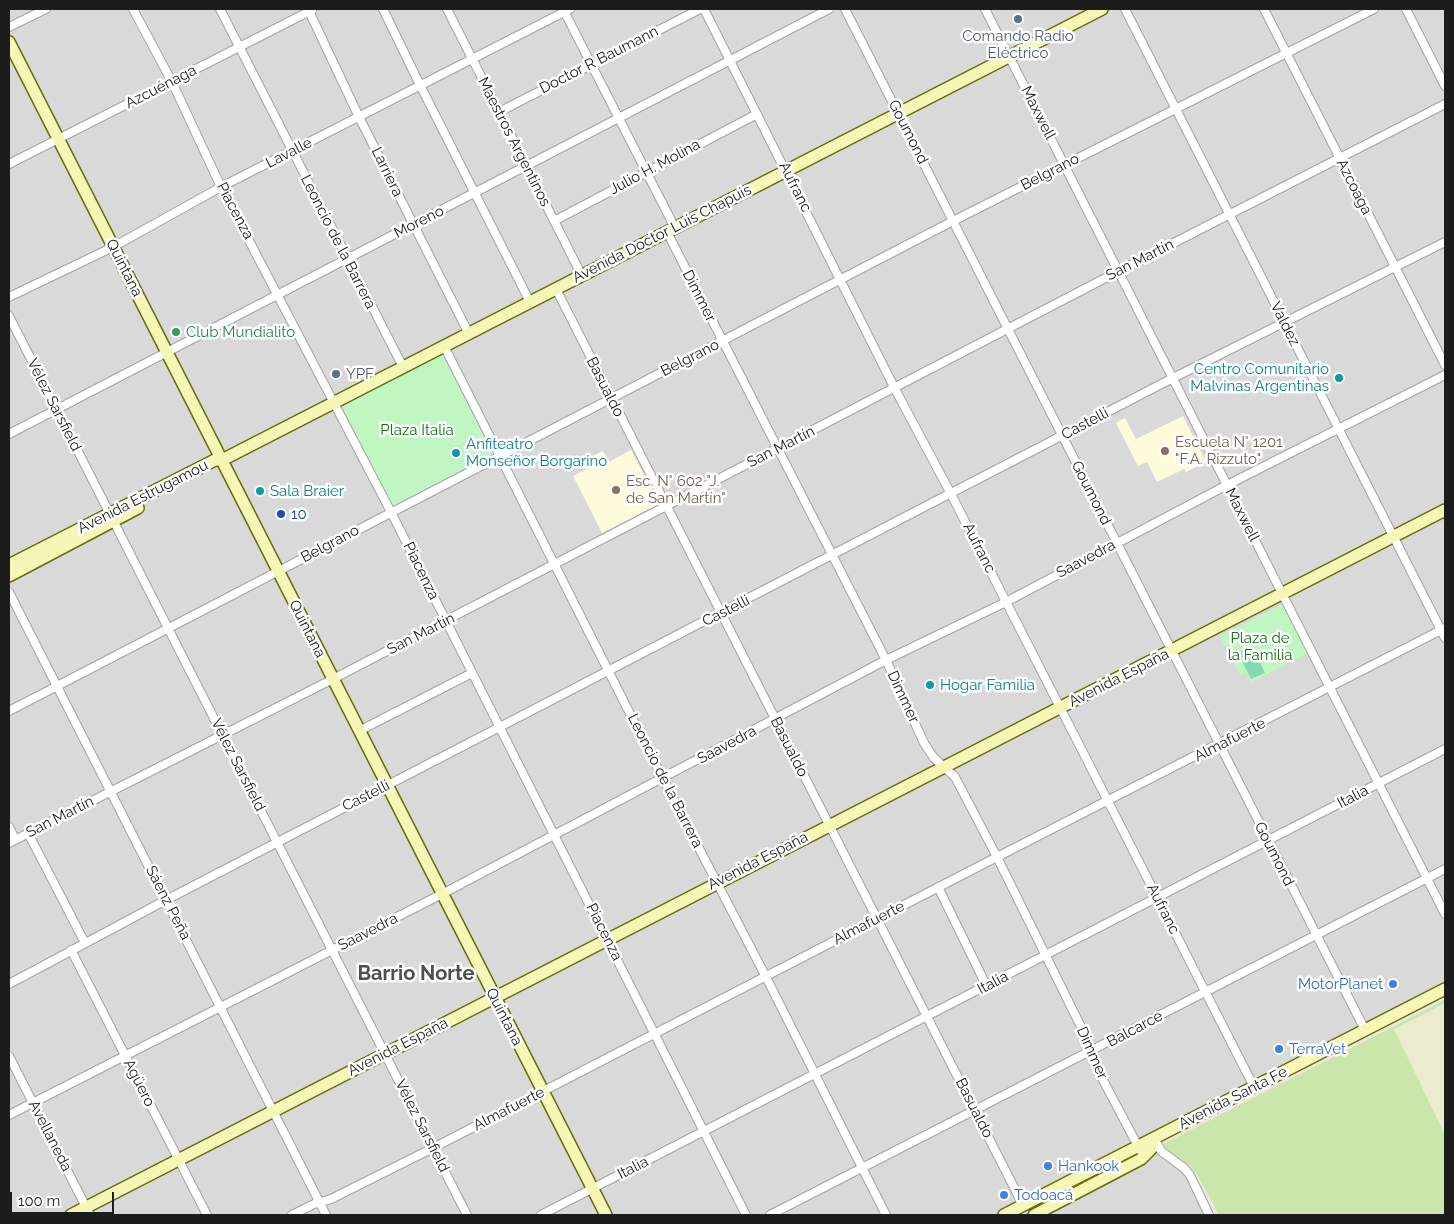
<!DOCTYPE html>
<meta charset="utf-8">
<style>
body{margin:0}
#map{position:relative;width:1454px;height:1224px;overflow:hidden;background:#ede9e2;font-family:Raleway,sans-serif}
canvas{display:block}
.frame{position:absolute;inset:0;border:10px solid #1c1c1c;pointer-events:none}
.scale{position:absolute;left:10px;top:1192px;width:104px;height:22px;box-sizing:border-box;border:2px solid #1c1c1c;border-top:0;padding-left:6px;font-size:15px;line-height:18px;white-space:nowrap;color:#1c1c1c;-webkit-text-stroke:4px #fff;paint-order:stroke}
</style>
<div id="map">
<canvas width="1454" height="1224"></canvas>
<div class="frame"></div>
<div class="scale">100 m</div>
</div>
<script>
const c = document.querySelector('canvas').getContext('2d');
c.lineJoin = 'round';
function fillPath(path, color) { c.fillStyle = color; c.fill(path, 'evenodd'); }
const poly = rows => new Path2D(rows.map(r => 'M' + r).join(''));
function stroke(path, color, width, dash) { c.strokeStyle = color; c.lineWidth = width; c.lineCap = dash ? 'butt' : 'round'; c.setLineDash(dash || []); c.stroke(path); }
function label(font, color, halo, rows, align = 'center') {
  c.font = font + ' Raleway,sans-serif'; c.lineWidth = 5; c.setLineDash([]); c.textBaseline = 'middle'; c.strokeStyle = halo; c.fillStyle = color; for (const [text, x, y, turn = 0] of rows) {
    c.save(); c.translate(x, y); c.rotate((+turn || 0) * Math.PI / 180); c.textAlign = isNaN(turn) ? turn : align; if (halo) c.strokeText(text, 0, 0); c.fillText(text, 0, 0); c.restore();
  }
}
fillPath(poly([
 [9,9,1445,9,1445,989,1154,1139,1184,1168,1209,1215,9,1215]
]), '#dad9d9');
fillPath(poly([
 [1183,416,1206,462,1186,472,1184,469,1157,482,1147,462,1138,466,1116,423,1125,418,1136,439],
 [631,450,659,504,602,533,573,476,593,466,589,458,603,451,609,462]
]), '#fdfbdb');
fillPath(poly([
 [1445,1003,1445,1135,1394,1029]
]), '#ebecce');
fillPath(poly([
 [1445,1000,1445,1003,1394,1029,1445,1135,1445,1215,1219,1215,1197,1174,1190,1166,1166,1150,1163,1144]
]), '#cbe6aa');
fillPath(poly([
 [443,353,494,453,393,506,341,405],
 [1283,604,1308,653,1251,682,1246,672,1240,675,1220,636]
]), '#c0f6c1');
fillPath(poly([
 [1252,646,1265,673,1251,679,1238,653]
]), '#83d9b3');
const minor = poly([
 [133,9,172,82,221,187,391,512,746,1215],
 [220,9,403,367],
 [308,9,359,117,469,334],
 [383,9,420,85,530,302],
 [447,9,582,276],
 [563,9,675,228],
 [704,9,895,389,951,494,1254,1087],
 [845,9,1365,1030],
 [985,9,1445,914],
 [1125,9,1445,638],
 [1264,9,1445,365],
 [1406,9,1445,86],
 [9,27,46,9],
 [499,112,700,9],
 [9,164,312,10],
 [554,221,757,114],
 [667,232,886,660,924,743,934,758,955,777,997,857,1088,1041,1094,1063,1140,1150],
 [556,289,1023,1205],
 [9,297,113,247,221,187,570,9],
 [9,316,467,1215],
 [444,346,663,779,766,977,886,1215],
 [9,434,829,9],
 [9,592,326,1215],
 [9,711,953,221,1374,9],
 [359,731,472,673],
 [9,827,15,839],
 [28,833,85,943],
 [9,843,333,679,1119,271,1445,104],
 [938,887,987,987],
 [71,950,207,1215],
 [9,984,166,900,1173,378,1445,242],
 [9,1056,90,1215],
 [9,1115,442,894,886,660,1006,602,1227,485,1445,375],
 [1154,1138,1161,1151,1184,1168,1190,1175,1209,1215],
 [292,1215,314,1204,331,1199,433,1148,997,857,1445,628],
 [541,1215,1445,749],
 [770,1215,1445,869]
]);
const secondary = poly([
 [9,42,606,1215],
 [9,565,215,460,222,460,1102,9],
 [9,576,138,508],
 [71,1215,1445,510],
 [1004,1215,1445,989],
 [1034,1215,1141,1159,1151,1149,1154,1138]
]);
stroke(minor, '#a3a3a3', 10);
stroke(secondary, '#686d09', 14);
stroke(minor, '#fff', 8);
stroke(secondary, '#f6f6b7', 11);
for (const [x, y, r, color] of [
 [1018,19,5,"#5c6f8a"],
 [176,332,5,"#2e9e5b"],
 [336,374,5,"#5c6f8a"],
 [1339,378,5,"#0f9aa8"],
 [1165,451,5,"#8d6e63"],
 [456,453,5,"#0f9aa8"],
 [616,490,5,"#8d6e63"],
 [260,491,5,"#0f9aa8"],
 [281,514,5,"#1a4fb4"],
 [930,685,5,"#0f9aa8"],
 [1393,984,5,"#3f7fe0"],
 [1279,1049,5,"#3f7fe0"],
 [1048,1166,5,"#3f7fe0"],
 [1004,1195,5,"#3f7fe0"]
]) { const dot = new Path2D(); dot.arc(x, y, r, 0, 2 * Math.PI); c.fillStyle = color; c.fill(dot); stroke(dot, '#fff', 2); }
label('15px', '#4e5e75', '#fff', [
 ["Comando Radio",1018,36],
 ["Eléctrico",1018,53],
 ["YPF",346,374,"left"]
]);
label('15px', '#1c1c1c', '#fff', [
 ["Doctor R Baumann",599,60,-27],
 ["Azcuénaga",161,87,-27],
 ["Maxwell",1038,113,63],
 ["Goumond",908,132,63],
 ["Maestros Argentinos",514,142,63],
 ["Lavalle",289,153,-27],
 ["Julio H. Molina",655,167,-28],
 ["Larriera",387,172,64],
 ["Belgrano",1050,172,-27],
 ["Aufranc",795,187,63],
 ["Azcoaga",1354,187,63],
 ["Piacenza",235,211,62],
 ["Moreno",419,222,-27],
 ["Avenida Doctor Luis Chapuis",662,234,-27],
 ["Leoncio de la Barrera",338,242,63],
 ["San Martín",1140,260,-27],
 ["Quintana",124,268,63],
 ["Dimmer",699,296,63],
 ["Valdez",1285,324,63],
 ["Belgrano",690,358,-27],
 ["Basualdo",605,387,63],
 ["Vélez Sarsfield",54,405,63],
 ["Castelli",1085,424,-28],
 ["San Martín",781,447,-27],
 ["Goumond",1091,493,63],
 ["Avenida Estrugamou",143,497,-27],
 ["Maxwell",1242,515,63],
 ["Belgrano",330,544,-28],
 ["Aufranc",979,548,63],
 ["Saavedra",1086,559,-28],
 ["Piacenza",421,571,64],
 ["Castelli",726,611,-27],
 ["Quintana",307,629,63],
 ["San Martín",421,634,-27],
 ["Avenida España",1119,678,-27],
 ["Dimmer",903,697,65],
 ["Almafuerte",1230,740,-27],
 ["Saavedra",727,745,-28],
 ["Basualdo",789,747,63],
 ["Vélez Sarsfield",238,765,63],
 ["Leoncio de la Barrera",665,781,63],
 ["Castelli",366,796,-27],
 ["Italia",1353,797,-28],
 ["San Martín",60,817,-27],
 ["Goumond",1274,854,63],
 ["Avenida España",758,861,-27],
 ["Sáenz Peña",168,903,63],
 ["Aufranc",1163,909,63],
 ["Almafuerte",869,923,-27],
 ["Saavedra",368,932,-27],
 ["Piacenza",604,932,63],
 ["Italia",993,983,-28],
 ["Quintana",504,1017,63],
 ["Balcarce",1135,1029,-28],
 ["Avenida España",398,1047,-27],
 ["Dimmer",1092,1053,66],
 ["Agüero",139,1083,63],
 ["Avenida Santa Fe",1233,1098,-27],
 ["Basualdo",974,1108,63],
 ["Almafuerte",509,1109,-27],
 ["Vélez Sarsfield",422,1126,63],
 ["Avellaneda",50,1136,63],
 ["Italia",633,1168,-27]
]);
label('15px', '#27864d', '#fff', [
 ["Club Mundialito",186,332]
], 'left');
label('15px', '#0d838f', '#fff', [
 ["Centro Comunitario",1329,369,"right"],
 ["Malvinas Argentinas",1329,386,"right"],
 ["Anfiteatro",466,444],
 ["Monseñor Borgarino",466,461],
 ["Sala Braier",270,491],
 ["Hogar Familia",940,685]
], 'left');
label('15px', '#107413', '#fff', [
 ["Plaza Italia",417,430],
 ["Plaza de",1260,638],
 ["la Familia",1260,655]
]);
label('15px', '#785e54', '#fff', [
 ["Escuela N° 1201",1175,442],
 ["\"F.A. Rizzuto\"",1175,459],
 ["Esc. N° 602 \"J.",626,481],
 ["de San Martín\"",626,498]
], 'left');
label('15px', '#164399', '#fff', [
 ["10",291,514]
], 'left');
label('15px', '#366cbe', '#fff', [
 ["MotorPlanet",1383,984,"right"],
 ["TerraVet",1289,1049],
 ["Hankook",1058,1166],
 ["Todoacá",1014,1195]
], 'left');
label('bold 20px', '#4f4f4f', '#fff', [
 ["Barrio Norte",416,974]
]);
</script>
